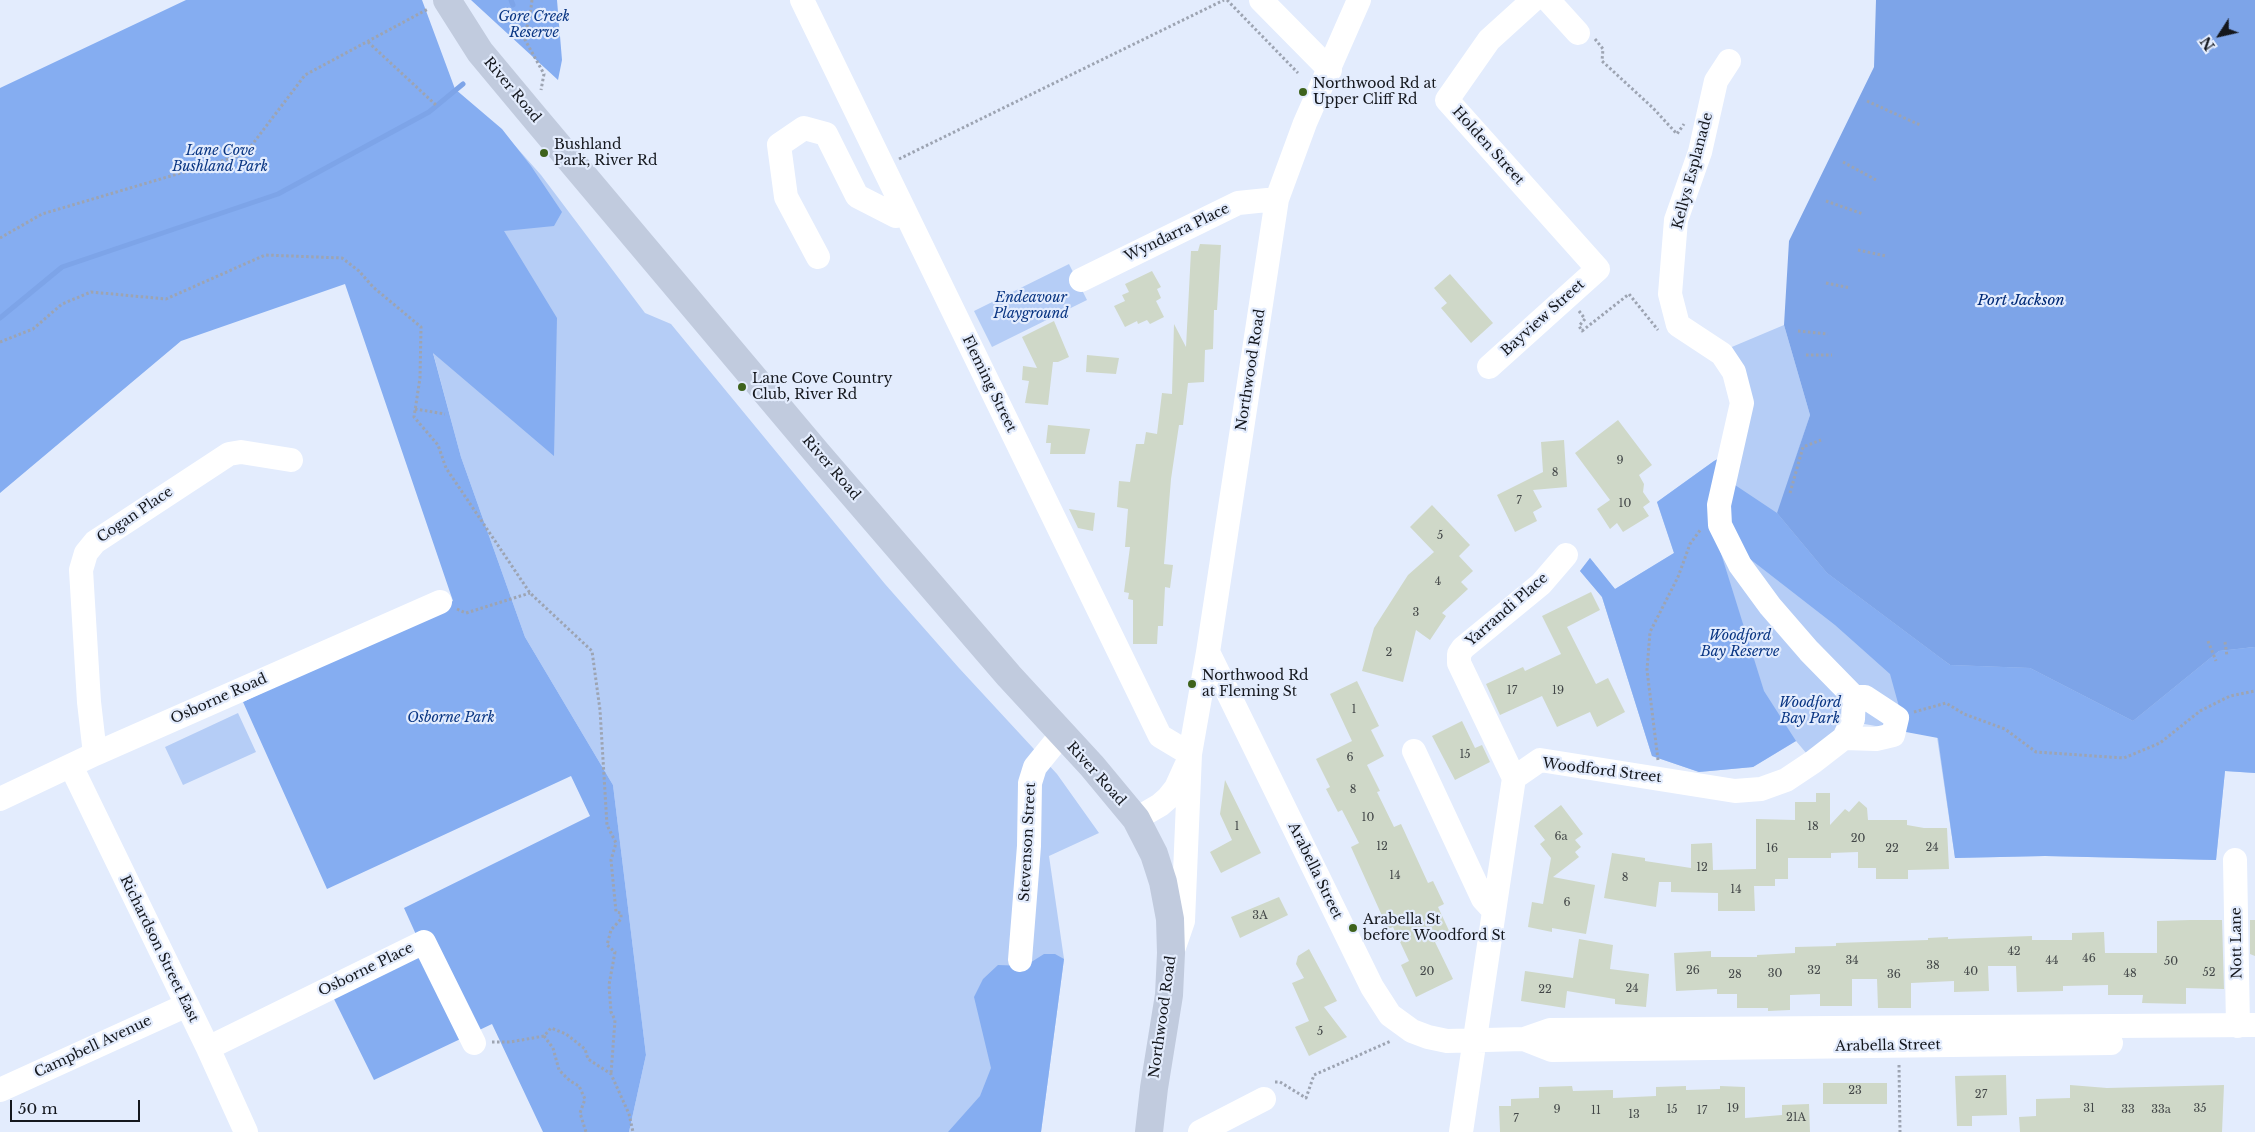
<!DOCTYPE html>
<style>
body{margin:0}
#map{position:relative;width:2255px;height:1132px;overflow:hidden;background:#e3ecfd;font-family:"Libre Baskerville",serif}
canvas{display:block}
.north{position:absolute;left:2195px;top:10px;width:50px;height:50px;-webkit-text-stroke:4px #e3ecfd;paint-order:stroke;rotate:235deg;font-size:14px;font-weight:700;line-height:20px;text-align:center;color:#14171d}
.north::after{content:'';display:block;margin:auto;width:18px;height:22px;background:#14171d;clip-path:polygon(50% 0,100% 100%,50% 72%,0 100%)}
.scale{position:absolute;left:10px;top:1100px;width:130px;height:22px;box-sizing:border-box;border:2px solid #14171d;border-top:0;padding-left:6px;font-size:15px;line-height:18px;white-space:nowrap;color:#14171d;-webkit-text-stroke:4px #e3ecfd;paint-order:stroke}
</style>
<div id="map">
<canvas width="2255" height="1132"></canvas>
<div class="north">N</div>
<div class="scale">50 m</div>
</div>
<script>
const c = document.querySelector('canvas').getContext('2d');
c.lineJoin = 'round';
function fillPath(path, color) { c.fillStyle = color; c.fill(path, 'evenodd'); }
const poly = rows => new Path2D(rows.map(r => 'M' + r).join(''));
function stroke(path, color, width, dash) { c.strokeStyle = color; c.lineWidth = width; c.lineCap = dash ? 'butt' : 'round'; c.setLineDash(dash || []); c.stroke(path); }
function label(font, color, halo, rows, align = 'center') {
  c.font = font + ' "Libre Baskerville",serif'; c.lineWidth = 4.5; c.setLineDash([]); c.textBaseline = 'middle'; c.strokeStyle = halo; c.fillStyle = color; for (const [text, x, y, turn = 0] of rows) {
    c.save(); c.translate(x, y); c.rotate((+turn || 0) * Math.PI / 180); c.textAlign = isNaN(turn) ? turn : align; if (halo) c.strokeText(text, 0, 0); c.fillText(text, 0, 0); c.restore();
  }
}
fillPath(poly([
 [510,140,541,175,645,313,671,324,885,584,959,668,1057,774,1099,833,1049,856,1064,959,1041,1132,629,1132,646,1055,613,785,525,637,461,457,416,289],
 [1069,264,1087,300,992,347,974,311],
 [1784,325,1810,415,1778,513,1950,665,2255,647,2255,773,2225,771,2216,860,2045,856,1955,858,1937,737,1859,723,1834,734,1807,754,1796,741,1753,767,1699,772,1652,756,1602,597,1580,571,1590,558,1615,589,1674,553,1657,502,1714,461,1737,449,1727,349],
 [238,713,256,752,183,785,165,747]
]), '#b5cdf6');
fillPath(poly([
 [186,0,422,0,455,89,502,129,531,166,562,212,554,226,504,231,557,318,554,456,433,353,461,457,525,637,613,785,646,1055,629,1132,543,1132,492,1024,374,1080,332,995,418,939,404,908,590,816,571,776,327,889,243,702,453,601,345,284,181,341,0,493,0,88],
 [471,0,557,0,562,60,558,80],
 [1737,449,1732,483,1777,513,1827,573,1950,665,2030,668,2133,721,2219,651,2255,647,2255,773,2225,771,2216,860,2045,856,1955,858,1938,738,1906,732,1890,674,1835,625,1714,531,1764,691,1796,741,1753,767,1699,772,1652,756,1602,597,1580,571,1590,558,1615,589,1674,553,1657,502,1714,461],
 [1044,954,1055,954,1064,959,1041,1132,948,1132,980,1096,991,1068,974,997,983,979,998,965,1025,966]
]), '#85adf1');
fillPath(poly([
 [1876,0,2255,0,2255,647,2219,651,2133,721,2030,668,1950,665,1827,573,1777,513,1810,415,1784,325,1789,241,1874,67]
]), '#7da4e8');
stroke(poly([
 [511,0,513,5],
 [0,318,62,267,278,194,429,112,463,84]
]), '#7da4e8', 5);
fillPath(poly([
 [1200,244,1221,245,1217,310,1214,310,1213,349,1205,350,1204,382,1188,383,1183,425,1179,425,1171,479,1164,564,1173,565,1170,588,1165,587,1163,626,1158,626,1157,644,1133,644,1133,600,1128,599,1129,593,1124,592,1130,547,1125,547,1128,509,1117,507,1119,481,1130,482,1136,444,1144,444,1146,432,1157,434,1162,393,1172,394,1174,324,1186,347,1191,251,1198,251],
 [1152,271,1161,287,1157,289,1161,298,1156,301,1164,317,1150,324,1147,320,1138,324,1137,321,1125,327,1114,306,1125,301,1122,295,1129,292,1125,284],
 [1450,274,1493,323,1471,343,1441,308,1447,303,1434,288],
 [1054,321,1069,357,1058,362,1053,362,1048,405,1025,403,1029,381,1022,380,1023,366,1037,368,1022,337],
 [1087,355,1119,358,1116,374,1086,372],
 [1618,420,1652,465,1639,475,1644,484,1643,492,1650,502,1643,507,1649,516,1623,532,1617,523,1610,529,1597,509,1610,500,1575,453],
 [1048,425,1090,429,1085,454,1050,454,1051,443,1046,443],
 [1564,440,1567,487,1533,490,1542,507,1533,512,1537,521,1515,532,1497,495,1543,472,1541,442],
 [1432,505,1470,545,1459,556,1473,571,1461,582,1468,589,1442,613,1446,616,1430,640,1416,630,1403,682,1362,671,1374,628,1408,575,1434,552,1410,527],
 [1069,509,1095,513,1093,531,1078,528],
 [1591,592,1600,610,1567,627,1596,684,1608,678,1625,712,1597,727,1590,712,1557,727,1542,696,1500,715,1486,684,1523,667,1525,671,1561,654,1542,616],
 [1357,681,1379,726,1371,730,1384,756,1367,765,1380,791,1377,792,1394,827,1401,824,1428,883,1433,881,1444,904,1438,907,1451,935,1435,942,1453,979,1416,997,1401,965,1409,961,1393,927,1388,929,1351,847,1359,843,1342,810,1338,812,1326,789,1330,787,1316,759,1352,741,1330,694],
 [1462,721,1475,748,1482,745,1490,762,1455,780,1432,736],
 [1225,780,1261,853,1221,873,1210,852,1232,840,1220,814],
 [1816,793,1830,793,1830,825,1845,809,1849,812,1859,801,1867,808,1868,820,1907,820,1907,825,1924,828,1947,828,1949,869,1908,870,1908,879,1876,879,1876,868,1858,868,1858,852,1831,853,1831,858,1788,858,1788,879,1775,879,1775,886,1754,886,1755,911,1718,911,1718,893,1671,892,1671,882,1659,882,1656,907,1604,898,1612,853,1645,858,1645,861,1691,868,1691,844,1712,843,1713,870,1756,869,1756,819,1795,820,1795,802,1816,802],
 [1561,805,1583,834,1575,840,1581,847,1575,852,1579,857,1553,877,1595,885,1586,934,1552,928,1552,932,1528,927,1532,902,1543,904,1551,858,1540,844,1545,840,1534,826],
 [1279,897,1288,915,1240,938,1231,917],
 [2190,920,2222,920,2224,989,2186,988,2186,1004,2142,1003,2143,995,2108,995,2108,985,2063,986,2063,991,2017,992,2016,966,1988,966,1989,991,1954,992,1954,981,1911,983,1911,1008,1878,1008,1877,979,1852,979,1852,1006,1820,1006,1820,994,1790,995,1790,1010,1768,1011,1768,1008,1737,1008,1737,994,1717,994,1717,989,1676,991,1674,953,1711,951,1711,957,1757,957,1757,955,1795,953,1795,947,1836,946,1836,943,1928,940,1928,938,1948,937,1948,939,2032,936,2032,940,2072,940,2072,933,2104,932,2105,953,2157,953,2157,921],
 [2250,920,2255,920,2255,956,2250,954],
 [1579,939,1613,945,1610,969,1649,974,1646,1007,1615,1004,1615,999,1567,991,1565,1008,1521,1001,1525,971,1573,978],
 [1309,949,1337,1001,1324,1007,1347,1037,1309,1056,1295,1027,1309,1021,1292,983,1304,978,1296,964,1298,956],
 [2006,1075,2007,1115,1972,1116,1972,1126,1957,1126,1955,1076],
 [1823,1083,1887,1083,1887,1104,1823,1104],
 [2070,1085,2107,1088,2224,1085,2222,1132,2020,1132,2019,1117,2036,1116,2036,1099,2070,1098],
 [1572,1086,1573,1091,1613,1090,1613,1098,1656,1096,1656,1087,1686,1086,1686,1090,1720,1089,1720,1086,1745,1087,1745,1118,1782,1115,1782,1105,1809,1104,1810,1132,1500,1132,1499,1106,1511,1106,1511,1099,1539,1098,1539,1087]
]), '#cfd8c8');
stroke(poly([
 [532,0,530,15,524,38,544,74,541,90],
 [1227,0,1298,73],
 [1595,39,1603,49,1602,61,1653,108,1677,134,1684,124],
 [368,42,437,106],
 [1867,101,1920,125],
 [899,159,1224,0],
 [1843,162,1878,181],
 [1826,201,1863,214],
 [0,238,42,214,245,154,305,75,428,9],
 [1858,250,1886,256],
 [1826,283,1850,288],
 [1579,311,1585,319,1579,326,1582,331,1629,294,1658,330],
 [1798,331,1828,334],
 [0,342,33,329,62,304,91,292,166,299,265,255,342,258,359,271,373,287,421,327,420,378,414,417,438,445,446,468,530,593,592,651,600,710,607,825,616,843,611,860,616,912,621,913,621,919,611,930,607,945,615,952,609,985,611,1012,615,1020,611,1074],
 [1806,355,1832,355],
 [415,409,445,414],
 [1790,493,1803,447,1821,440],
 [457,609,466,613,530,593],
 [2208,641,2216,661],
 [2225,642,2227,656],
 [1914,712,1946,703,1964,714,2005,729,2036,752,2124,758,2160,743,2200,711,2230,696,2255,691],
 [1658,760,1647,670,1650,632,1678,577,1690,544,1701,529],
 [544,1036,553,1048,559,1070,570,1081,579,1086,585,1099,580,1113,586,1132],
 [492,1042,510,1042,544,1036,551,1028,566,1034,585,1049,588,1059,611,1074,629,1114,633,1132],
 [1899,1065,1900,1132],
 [1275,1082,1280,1082,1306,1098,1314,1075,1391,1041]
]), '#9da4b2', 3, [2.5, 2.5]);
stroke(poly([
 [802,0,1160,736,1190,754],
 [1261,0,1330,70],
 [1548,0,1578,33],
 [1729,61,1716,81,1700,152,1676,220,1670,294,1678,325,1722,354,1734,372,1742,403,1719,505,1720,525,1740,565,1770,606,1809,651,1854,697,1865,697,1897,718,1893,735,1876,739,1844,738],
 [818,257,786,197,779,145,804,128,826,134,857,196,896,216,905,212],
 [1081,280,1238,203,1277,199],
 [1489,367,1598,269,1447,100,1489,40,1533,0],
 [1208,652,1372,987,1390,1015,1412,1031,1428,1037,1447,1041,1524,1039,1550,1030,2255,1025],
 [1414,751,1483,899,1494,911],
 [95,754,89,702,81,570,86,553,95,542,229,454,241,452,291,460],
 [71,766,208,1048,246,1132],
 [1514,778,1459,663,1459,654,1463,648,1541,584,1566,555],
 [0,799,95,754,440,602],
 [1136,819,1160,805,1168,798,1176,788,1186,766],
 [2235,860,2238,1026],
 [1174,947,1183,921,1190,754,1208,652,1277,199,1305,123,1359,0],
 [1020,960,1029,846,1030,783,1035,767,1061,735],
 [1524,1039,1552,1050,2111,1043],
 [208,1048,424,942,474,1043],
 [0,1090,187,1005],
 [1200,1132,1264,1099],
 [1461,1132,1514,778,1540,760,1735,791,1761,789,1786,780,1813,762,1844,738,1853,719,1854,697]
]), '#fff', 24);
stroke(poly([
 [447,0,480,52,535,118,817,453,1009,676,1092,766,1136,819,1154,854,1163,882,1170,919,1171,953,1169,995,1154,1088,1149,1132]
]), '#c1cbde', 28);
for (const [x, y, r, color] of [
 [1303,92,5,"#3e631c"],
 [544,153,5,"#3e631c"],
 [742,387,5,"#3e631c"],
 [1192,684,5,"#3e631c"],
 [1353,928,5,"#3e631c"]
]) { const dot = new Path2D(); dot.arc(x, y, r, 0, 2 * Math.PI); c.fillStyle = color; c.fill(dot); stroke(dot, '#e3ecfd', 2); }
label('11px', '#434748', null, [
 ["9",1620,461],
 ["8",1555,473],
 ["7",1519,501],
 ["10",1625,504],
 ["5",1440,536],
 ["4",1438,582],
 ["3",1416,613],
 ["2",1389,653],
 ["17",1512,691],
 ["19",1558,691],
 ["1",1354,710],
 ["15",1465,755],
 ["6",1350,758],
 ["8",1353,790],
 ["10",1368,818],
 ["1",1237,827],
 ["18",1813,827],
 ["6a",1561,837],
 ["20",1858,839],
 ["12",1382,847],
 ["24",1932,848],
 ["16",1772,849],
 ["22",1892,849],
 ["12",1702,868],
 ["14",1395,876],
 ["8",1625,878],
 ["14",1736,890],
 ["6",1567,903],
 ["3A",1260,916],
 ["42",2014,952],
 ["46",2089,959],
 ["34",1852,961],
 ["44",2052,961],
 ["50",2171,962],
 ["38",1933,966],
 ["26",1693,971],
 ["32",1814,971],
 ["20",1427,972],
 ["40",1971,972],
 ["52",2209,973],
 ["30",1775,974],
 ["48",2130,974],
 ["28",1735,975],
 ["36",1894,975],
 ["24",1632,989],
 ["22",1545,990],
 ["5",1320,1032],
 ["23",1855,1091],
 ["27",1981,1095],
 ["19",1733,1109],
 ["31",2089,1109],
 ["35",2200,1109],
 ["9",1557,1110],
 ["15",1672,1110],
 ["33",2128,1110],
 ["33a",2161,1110],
 ["11",1596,1111],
 ["17",1702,1111],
 ["13",1634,1115],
 ["21A",1796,1118],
 ["7",1516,1119]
]);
label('italic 14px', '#0a3683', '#e3ecfd', [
 ["Gore Creek",534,17],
 ["Reserve",534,33],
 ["Lane Cove",220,151],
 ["Bushland Park",220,167],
 ["Endeavour",1031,298],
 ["Playground",1031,314],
 ["Woodford",1740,636],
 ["Bay Reserve",1740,652],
 ["Woodford",1810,703],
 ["Bay Park",1810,719],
 ["Osborne Park",451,718]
]);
label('14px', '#14171d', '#e3ecfd', [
 ["Northwood Rd at",1313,84],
 ["Upper Cliff Rd",1313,100],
 ["Bushland",554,145],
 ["Park, River Rd",554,161],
 ["Lane Cove Country",752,379],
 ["Club, River Rd",752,395],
 ["Northwood Rd",1202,676],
 ["at Fleming St",1202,692],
 ["Arabella St",1363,920],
 ["before Woodford St",1363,936]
], 'left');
label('14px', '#14171d', '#e3ecfd', [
 ["River Road",512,90,50],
 ["Holden Street",1488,146,48],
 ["Kellys Esplanade",1693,171,-75],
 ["Wyndarra Place",1177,233,-26],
 ["Bayview Street",1543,318,-42],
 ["Northwood Road",1251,370,-81],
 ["Fleming Street",989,384,64],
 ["River Road",831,468,49],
 ["Cogan Place",135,515,-34],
 ["Yarrandi Place",1507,610,-41],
 ["Osborne Road",219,699,-24],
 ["Woodford Street",1602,771,7],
 ["River Road",1096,774,48],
 ["Stevenson Street",1028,842,-87],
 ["Arabella Street",1315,871,64],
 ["Nott Lane",2237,943,-91],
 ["Richardson Street East",159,949,64],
 ["Osborne Place",366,970,-26],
 ["Northwood Road",1163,1017,-82],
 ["Arabella Street",1888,1046,-1],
 ["Campbell Avenue",93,1047,-25]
]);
label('italic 15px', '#002a77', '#e3ecfd', [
 ["Port Jackson",2021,301]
]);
</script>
